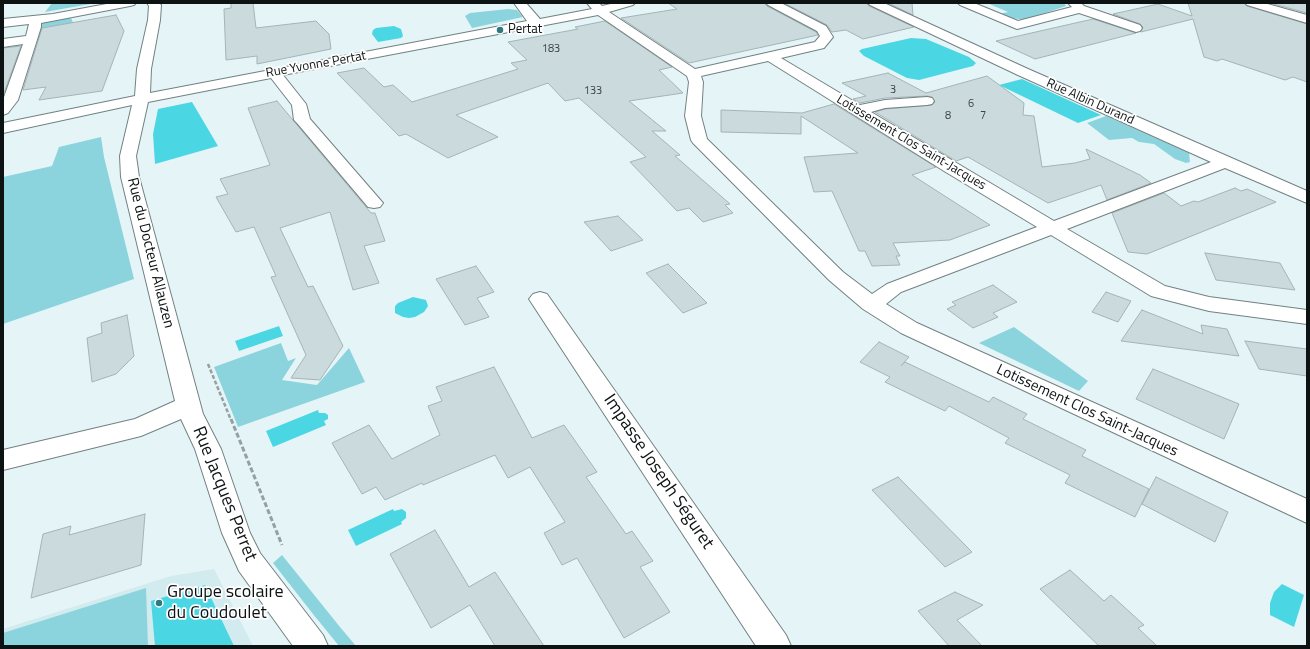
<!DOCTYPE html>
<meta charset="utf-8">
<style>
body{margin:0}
#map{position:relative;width:1310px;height:649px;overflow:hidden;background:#e5f5f7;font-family:"Titillium Web",sans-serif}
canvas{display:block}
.frame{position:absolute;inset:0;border:4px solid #0d1213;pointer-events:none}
</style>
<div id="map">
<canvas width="1310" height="649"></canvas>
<div class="frame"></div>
</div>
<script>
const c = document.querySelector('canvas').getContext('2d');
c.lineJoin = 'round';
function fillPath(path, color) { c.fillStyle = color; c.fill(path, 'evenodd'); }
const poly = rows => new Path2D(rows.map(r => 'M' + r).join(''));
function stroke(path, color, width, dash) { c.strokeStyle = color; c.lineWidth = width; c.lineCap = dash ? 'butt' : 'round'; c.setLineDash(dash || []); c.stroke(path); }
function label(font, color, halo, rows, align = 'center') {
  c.font = font + ' "Titillium Web",sans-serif'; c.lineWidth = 3.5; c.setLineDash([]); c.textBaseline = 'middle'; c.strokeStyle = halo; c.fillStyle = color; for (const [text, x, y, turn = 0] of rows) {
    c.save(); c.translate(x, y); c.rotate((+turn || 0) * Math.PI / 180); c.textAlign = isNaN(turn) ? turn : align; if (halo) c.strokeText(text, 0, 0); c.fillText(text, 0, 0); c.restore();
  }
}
fillPath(poly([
 [214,569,253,646,3,646,3,629,171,576]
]), '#d1ebee');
fillPath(poly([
 [52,3,96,3,45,12],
 [987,3,1064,3,1066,6,1027,19,1019,19,1010,18,999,14,1008,12],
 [508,9,517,10,523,17,472,28,465,16,470,13],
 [71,18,78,33,35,39,41,22],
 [1106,116,1189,153,1190,162,1186,163,1175,159,1154,144,1139,142,1132,138,1109,140,1087,123],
 [101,137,104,157,134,279,3,324,3,177,52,166,59,147],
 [1014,327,1088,381,1079,391,979,343],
 [281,343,288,361,296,358,282,380,317,385,349,348,365,382,238,427,214,367],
 [282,555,340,627,356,646,339,646,313,614,273,563],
 [146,588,148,646,3,646,3,633]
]), '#8bd4dd');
fillPath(poly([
 [394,26,401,29,403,36,401,38,378,42,372,34,373,30,376,28],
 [911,38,926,39,969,57,976,63,973,66,919,80,907,78,864,56,859,51,862,49],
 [1022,79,1101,115,1078,123,999,85],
 [192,102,218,146,155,164,153,134,158,109],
 [413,297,426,300,428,306,424,312,415,317,409,318,403,317,395,313,395,306,398,303],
 [279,326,283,336,239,351,235,341],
 [318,410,319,413,325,413,328,415,328,419,324,421,326,425,273,447,266,431],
 [393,509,394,511,402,509,406,512,406,518,401,522,402,524,356,546,348,530],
 [1282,584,1304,595,1294,627,1270,615,1270,603,1274,592],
 [205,585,234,646,155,646,151,601]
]), '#4bd6e4');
const building = poly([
 [231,3,253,3,256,28,316,21,329,34,331,49,257,64,257,56,226,60,224,9,231,8,231,3],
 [668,3,764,3,767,6,816,32,818,35,689,63,621,18,677,9,668,3],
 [784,3,866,3,869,6,914,27,863,39,846,30,832,32,827,25,784,3],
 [888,3,912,3,913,15,888,3],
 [1188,3,1244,3,1247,6,1307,24,1307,82,1293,77,1285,80,1222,59,1217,61,1204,57,1193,19,1141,32,1143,27,1140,24,1113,14,1158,4,1192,16,1188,3],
 [1270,3,1307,3,1307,13,1270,3],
 [116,15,124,31,102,91,39,100,46,87,23,90,42,28,116,15],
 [1093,19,1136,33,1035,59,996,41,1093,19],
 [605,21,672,67,659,70,683,93,629,101,666,131,652,131,680,155,675,156,730,204,725,205,733,213,703,222,689,208,677,211,630,162,646,157,579,98,565,101,548,83,456,115,498,137,448,158,406,134,399,136,337,73,364,68,384,87,393,85,412,102,518,69,511,63,527,60,508,42,578,29,575,27,605,21],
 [21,46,4,93,3,93,3,48,21,46],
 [888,73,926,93,987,76,1024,103,1023,115,1034,116,1042,167,1075,163,1090,159,1086,149,1140,175,1151,183,1107,200,1101,185,1048,203,968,157,956,161,875,112,885,109,932,105,935,102,932,97,927,96,885,98,860,103,853,99,866,96,842,83,888,73],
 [277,101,371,213,375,213,385,241,364,246,379,283,353,290,330,212,280,228,308,287,313,286,343,346,320,380,291,378,306,355,271,277,276,276,254,227,236,232,216,197,228,194,220,179,270,165,248,108,277,101],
 [834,104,936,167,912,175,990,225,950,240,893,243,900,256,896,256,900,265,872,266,865,251,859,251,832,191,814,192,804,157,858,153,801,116,801,134,721,132,721,110,802,113,834,104],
 [1235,188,1241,191,1247,189,1276,202,1147,254,1128,252,1112,213,1164,193,1181,206,1194,201,1198,202,1235,188],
 [618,216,643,240,611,251,584,222,618,216],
 [1205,253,1280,263,1295,290,1216,280,1205,253],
 [668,264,707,303,683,313,646,273,668,264],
 [476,266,494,292,477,298,489,317,465,325,436,279,476,266],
 [993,285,1017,302,993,313,998,317,973,328,947,309,956,305,952,302,993,285],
 [1106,292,1131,301,1118,322,1092,312,1106,292],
 [1142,310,1203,334,1201,325,1227,329,1239,356,1121,341,1142,310],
 [127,315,134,356,116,374,92,382,87,338,102,333,101,323,127,315],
 [1245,341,1307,349,1307,376,1259,369,1245,341],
 [879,342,909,357,901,366,905,362,989,402,993,397,1027,414,1023,419,1086,450,1082,456,1149,489,1135,517,1065,483,1070,475,1005,443,1009,438,949,406,945,411,885,382,890,377,860,362,879,342],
 [494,367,532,438,564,425,597,472,586,477,626,534,632,531,653,561,640,567,670,612,624,638,577,558,562,565,544,533,565,522,530,467,508,478,495,455,423,485,422,483,385,500,376,487,362,494,332,443,369,425,392,459,440,435,428,406,442,401,436,387,494,367],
 [1153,369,1239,404,1224,439,1136,399,1153,369],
 [898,477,972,552,945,567,872,490,898,477],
 [1156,477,1228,512,1215,542,1142,504,1156,477],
 [145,514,141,565,31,598,43,534,71,526,69,535,145,514],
 [435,530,469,587,495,572,544,646,495,646,470,605,431,628,390,554,435,530],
 [1070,570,1104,601,1111,595,1144,625,1138,628,1157,646,1099,646,1040,589,1070,570],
 [955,592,983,605,957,620,982,646,949,646,918,611,955,592]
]);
fillPath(building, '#cbdbdd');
stroke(building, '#a4b4b5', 1);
const minor = poly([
 [112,3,136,3,134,5,130,6,41,23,41,27,18,100,8,113,3,115,3,100,23,44,3,47,3,39,26,36,29,24,3,27,3,19,53,14,112,3],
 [147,3,159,3,161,5,160,20,151,69,150,93,527,21,514,3,526,3,540,19,592,9,587,3,599,3,602,6,615,3,635,3,633,5,609,12,695,69,815,42,820,36,817,31,768,5,766,3,781,3,826,26,833,37,824,48,781,58,860,105,885,100,927,97,932,98,934,101,932,104,927,105,885,108,871,112,1054,221,1211,162,1018,75,870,5,868,3,884,3,1028,69,1307,191,1307,203,1225,168,1067,229,1165,286,1209,297,1307,310,1307,324,1209,311,1151,296,1051,235,901,292,886,304,917,323,1307,499,1307,523,901,333,863,309,829,280,693,143,691,140,685,116,689,82,687,76,598,15,283,75,306,104,310,119,383,203,380,207,374,208,368,207,297,123,294,120,292,105,271,78,148,102,136,156,139,177,203,414,221,449,250,533,260,553,323,635,328,646,293,646,239,571,222,533,195,449,181,419,141,436,3,470,3,450,135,419,175,401,121,177,120,156,132,105,3,133,3,123,135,96,137,69,148,20,149,6,147,3],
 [768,61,944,171,1037,227,887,284,872,294,843,272,707,139,701,116,703,82,701,76,768,61],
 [958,3,974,3,1018,21,1072,7,1068,3,1081,3,1084,6,1140,25,1142,28,1140,31,1136,32,1079,13,1017,29,960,5,958,3],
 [1245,3,1264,3,1307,15,1307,23,1247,5,1245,3],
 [540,292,547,294,786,635,791,646,756,646,529,299,533,294,540,292]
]);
stroke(minor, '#728182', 2);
stroke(poly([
 [208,364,231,420]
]), '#94a0a1', 2.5, [4, 2]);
stroke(poly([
 [231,419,282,545]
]), '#94a0a1', 3, [5, 2.5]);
fillPath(minor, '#fff');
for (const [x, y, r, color] of [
 [500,30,4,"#307980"],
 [159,603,4,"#307980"]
]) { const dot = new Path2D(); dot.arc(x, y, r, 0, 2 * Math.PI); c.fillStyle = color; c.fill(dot); stroke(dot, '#fff', 1.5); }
label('11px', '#3c4446', null, [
 ["183",551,49],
 ["3",893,90],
 ["133",593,91],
 ["6",971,104],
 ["8",948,116],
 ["7",983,116]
]);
label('13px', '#0d1213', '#fff', [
 ["Pertat",508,30]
], 'left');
label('13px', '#0d1213', '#fff', [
 ["Rue Yvonne Pertat",316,65,-10],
 ["Rue Albin Durand",1090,102,24],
 ["Lotissement Clos Saint-Jacques",911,143,31]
]);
label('15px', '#0d1213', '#fff', [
 ["Rue du Docteur Allauzen",150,253,76],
 ["Lotissement Clos Saint-Jacques",1087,411,25]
]);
label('18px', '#0d1213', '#fff', [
 ["Impasse Joseph Séguret",658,472,56],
 ["Rue Jacques Perret",224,494,68]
]);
label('18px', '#0d1213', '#fff', [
 ["Groupe scolaire",167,593],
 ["du Coudoulet",167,614]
], 'left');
</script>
